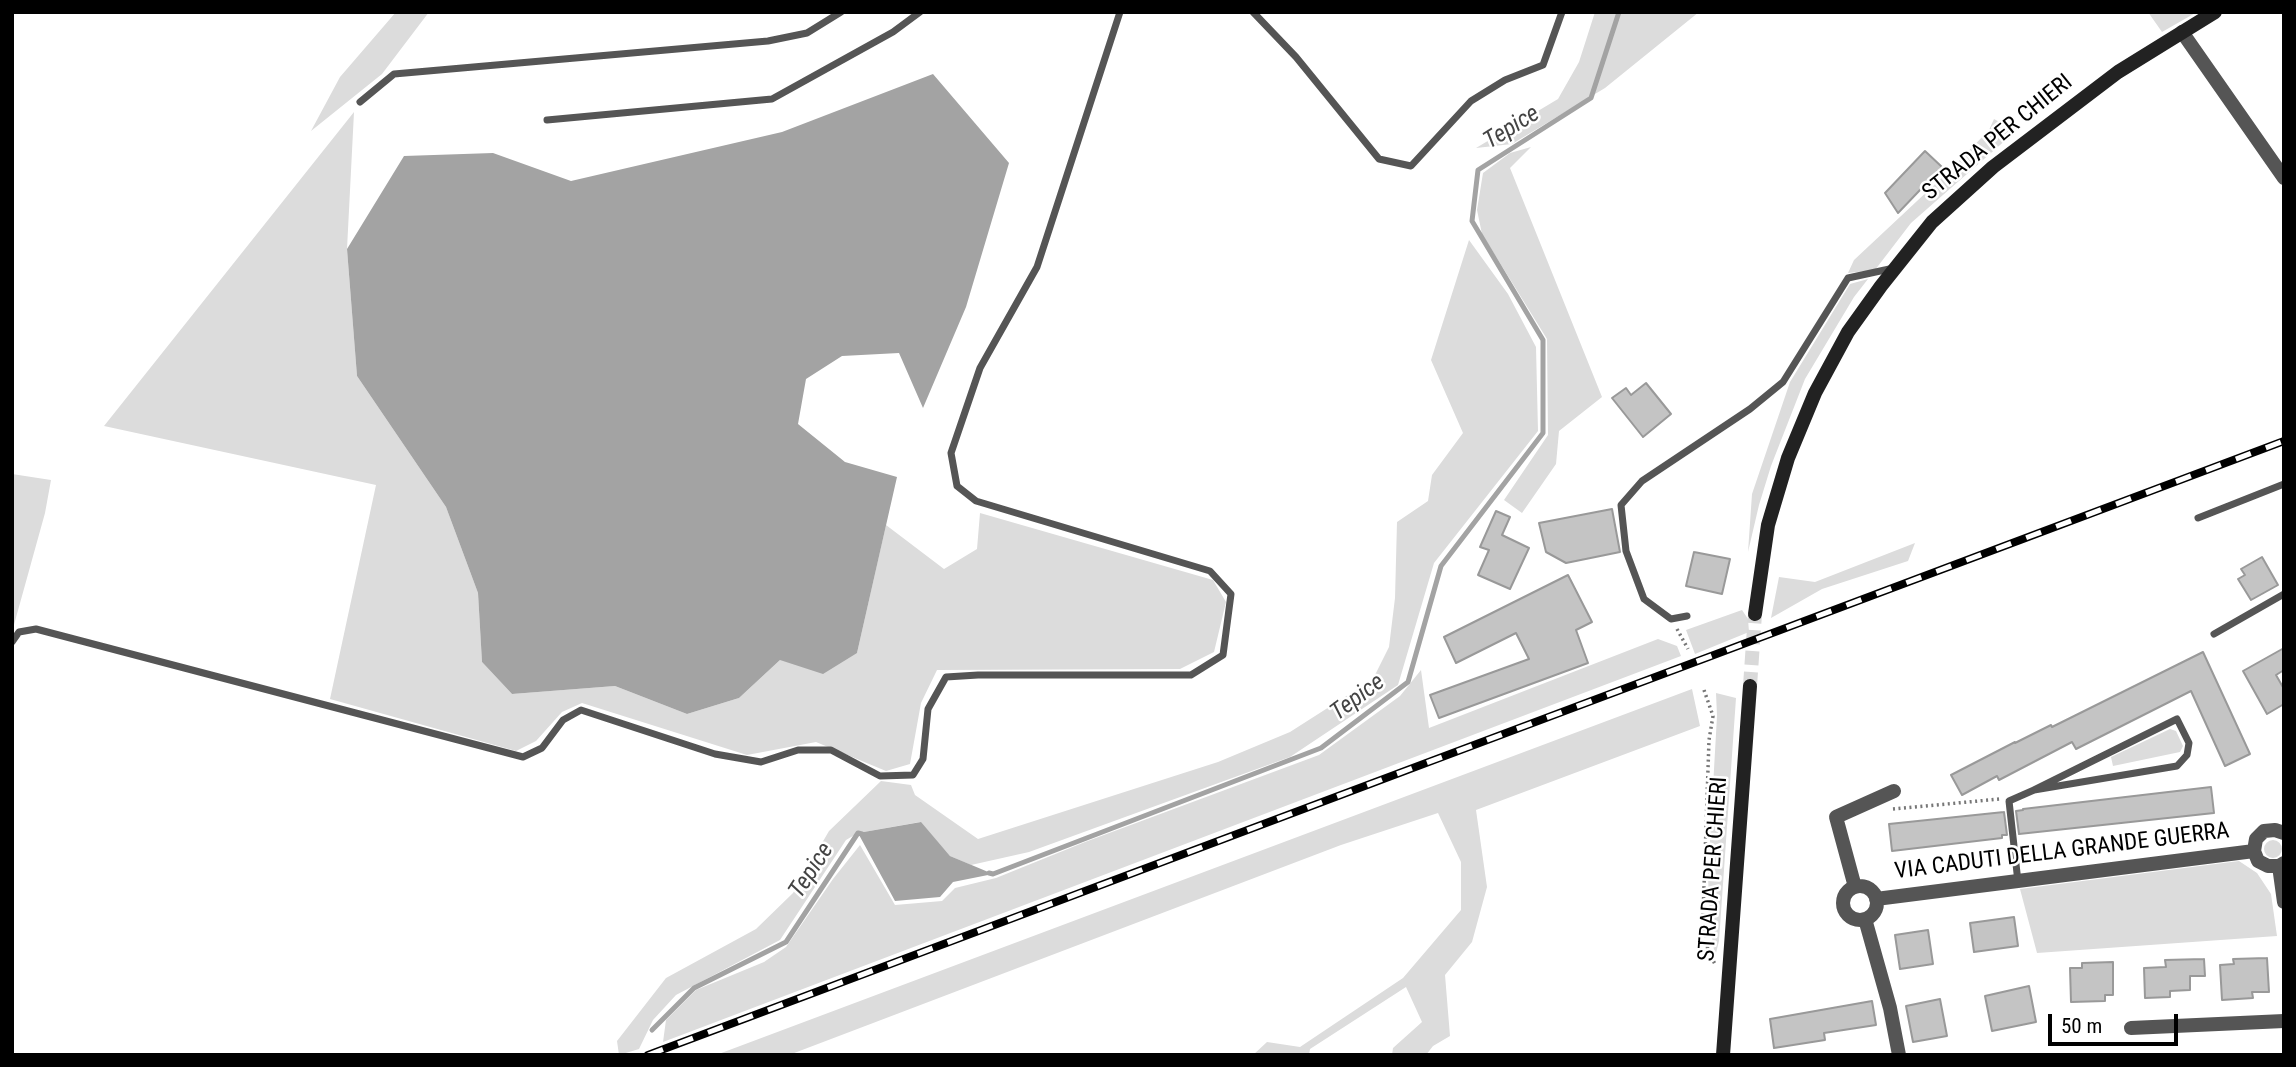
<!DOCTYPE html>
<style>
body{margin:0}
#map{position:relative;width:2296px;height:1067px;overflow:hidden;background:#fff;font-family:"Roboto Condensed",sans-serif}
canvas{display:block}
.frame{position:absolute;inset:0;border:14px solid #000;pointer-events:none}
.scale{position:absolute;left:2048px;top:1014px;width:130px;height:32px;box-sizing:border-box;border:4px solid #000;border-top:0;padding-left:9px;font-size:21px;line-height:24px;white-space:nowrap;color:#000;-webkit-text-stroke:5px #fff;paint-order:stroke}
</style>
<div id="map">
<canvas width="2296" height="1067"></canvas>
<div class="frame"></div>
<div class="scale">50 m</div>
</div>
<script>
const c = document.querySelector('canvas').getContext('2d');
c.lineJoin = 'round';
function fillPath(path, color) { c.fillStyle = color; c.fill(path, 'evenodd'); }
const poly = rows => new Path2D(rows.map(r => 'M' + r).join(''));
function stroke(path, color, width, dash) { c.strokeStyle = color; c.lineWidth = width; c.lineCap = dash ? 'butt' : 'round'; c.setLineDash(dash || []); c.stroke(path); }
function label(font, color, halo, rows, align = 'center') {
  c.font = font + ' "Roboto Condensed",sans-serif'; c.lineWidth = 5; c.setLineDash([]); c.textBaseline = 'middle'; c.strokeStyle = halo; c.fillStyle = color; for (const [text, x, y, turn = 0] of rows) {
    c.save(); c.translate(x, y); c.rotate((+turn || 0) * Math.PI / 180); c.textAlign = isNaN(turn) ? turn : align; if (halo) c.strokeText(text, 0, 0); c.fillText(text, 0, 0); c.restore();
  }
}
fillPath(poly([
 [396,12,429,12,382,74,311,131,340,77],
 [1595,12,1699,12,1605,88,1512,144,1476,148,1558,99,1579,62],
 [2148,12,2197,12,2162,32],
 [354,112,347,249,357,376,446,507,478,593,482,662,512,694,615,686,687,714,739,698,780,660,857,653,886,525,944,569,977,549,980,513,1213,580,1226,602,1214,652,1180,669,937,670,921,703,910,764,886,771,816,742,747,755,582,703,562,712,536,741,516,751,330,699,376,485,104,426],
 [1994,119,2016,131,1911,223,1875,270,1848,273,1854,260,1948,172,1989,130],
 [1531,147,1510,168,1602,397,1559,431,1556,464,1522,513,1504,500,1548,435,1547,339,1482,234,1477,210,1483,173,1510,153],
 [1469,240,1508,294,1536,347,1538,431,1434,563,1398,685,1290,757,1029,852,971,865,950,856,920,822,858,833,846,840,780,940,676,995,653,1020,639,1049,619,1055,617,1041,666,978,756,929,793,893,829,831,881,781,911,785,915,795,978,839,1218,762,1290,732,1373,679,1389,647,1395,598,1397,522,1428,501,1432,475,1463,433,1431,360],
 [1868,279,1854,297,1805,379,1771,466,1759,505,1748,552,1752,494,1790,382,1850,284],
 [12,474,51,480,45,513,12,632],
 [1915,543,1908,561,1822,589,1771,618,1779,577,1815,582],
 [1742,610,1748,619,1749,632,1695,654,1686,630],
 [1658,639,1677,646,1681,656,663,1042,666,1020,696,990,764,962,786,947,833,879,860,845,895,905,942,901,955,888,996,878,1085,842,1319,755,1400,696,1421,670,1429,728],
 [1692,689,1700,726,1476,810,1487,887,1472,942,1445,975,1450,1036,1433,1046,1426,1055,1392,1055,1393,1048,1422,1022,1406,987,1310,1049,1309,1055,1253,1055,1267,1042,1300,1047,1403,978,1461,910,1461,862,1438,813,1341,845,789,1055,716,1055],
 [1716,693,1736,698,1719,941,1715,957,1710,923,1708,876,1717,716],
 [2170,729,2176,731,2183,746,2180,752,2113,766,2111,757],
 '2264 849a9 9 0 1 1 18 0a9 9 0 1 1-18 0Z',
 [2239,861,2257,873,2271,894,2277,936,2037,953,2020,889]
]), '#dcdcdc');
fillPath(poly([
 [933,74,1009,163,966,307,923,408,899,353,842,356,806,379,798,424,845,462,897,477,857,653,823,674,780,660,739,698,687,714,615,686,512,694,482,662,478,593,446,507,357,376,347,249,404,156,493,153,571,181,782,132],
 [921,822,950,856,993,874,953,882,940,897,895,901,858,833]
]), '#a3a3a3');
stroke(poly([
 [989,873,993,874,1321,748,1408,682,1441,566,1543,433,1543,340,1472,221,1478,170,1591,98,1619,12],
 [652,1030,694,988,786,942,858,833,862,834]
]), '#a3a3a3', 5);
const building = poly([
 [1925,151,1942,167,1898,213,1885,193,1925,151],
 [1646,383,1671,414,1643,437,1612,398,1626,388,1631,395,1646,383],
 [1612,509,1620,552,1566,563,1546,552,1539,523,1612,509],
 [1496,511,1510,517,1502,535,1529,548,1510,589,1478,575,1489,550,1480,547,1496,511],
 [1694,552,1730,559,1722,594,1686,586,1694,552],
 [2262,557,2278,585,2251,600,2238,579,2245,575,2241,569,2262,557],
 [1568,575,1592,622,1576,630,1588,663,1439,718,1430,695,1529,659,1516,633,1456,663,1444,637,1568,575],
 [2284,648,2284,670,2276,675,2284,689,2284,704,2267,714,2243,671,2284,648],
 [2203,652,2250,754,2225,766,2191,691,2076,749,2072,742,1999,780,1997,776,1962,795,1951,775,2015,742,2015,743,2051,725,2052,727,2203,652],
 [2211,787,2214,813,2019,834,2016,811,2023,810,2023,809,2211,787],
 [2004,812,2007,835,2002,835,2002,838,1892,851,1889,824,2004,812],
 [2014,917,2018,946,1974,952,1970,923,2014,917],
 [1928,930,1933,964,1900,969,1895,935,1928,930],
 [2267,958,2269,992,2252,992,2253,998,2222,1000,2220,965,2234,964,2233,959,2267,958],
 [2204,959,2205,976,2190,976,2190,990,2170,991,2170,997,2145,998,2144,968,2166,967,2165,960,2204,959],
 [2113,962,2113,995,2105,995,2105,1001,2071,1002,2070,968,2082,968,2082,963,2113,962],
 [2029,986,2036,1022,1992,1031,1985,996,2029,986],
 [1940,999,1947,1036,1913,1042,1906,1006,1940,999],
 [1872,1001,1876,1025,1824,1033,1825,1040,1774,1048,1770,1019,1872,1001]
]);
fillPath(building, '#c4c4c4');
stroke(building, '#999', 2);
stroke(poly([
 [1750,686,1755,614]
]), '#d9d9d9', 14, [14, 7]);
stroke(poly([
 [1677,629,1688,649],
 [1704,690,1713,716,1709,740,1703,916,1708,951,1715,964],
 [1893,809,2000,799]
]), '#777', 3.5, [2, 3.5]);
stroke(poly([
 [1253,12,1296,57,1379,159,1411,166,1471,101,1505,80,1543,65,1562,12],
 [360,102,394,74,768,41,807,33,841,12],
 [547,120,772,99,893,32,920,12],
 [2198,518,2284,484],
 [1687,616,1671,619,1644,599,1626,551,1621,505,1642,481,1750,409,1783,382,1848,278,1894,268],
 [2214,634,2284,594],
 [12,642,19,632,36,629,523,757,542,748,563,720,581,710,715,754,761,762,798,750,831,750,880,776,913,775,923,759,928,709,946,677,978,675,1191,675,1223,655,1231,594,1210,571,976,501,957,486,951,453,980,368,1037,267,1120,12],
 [2018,882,2009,801,2034,790,2177,766,2187,755,2189,743,2177,719,2034,790]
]), '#555', 7);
stroke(poly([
 [2182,32,2284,178],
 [2284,833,2275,830,2264,831,2256,839,2254,851,2258,861,2268,866,2279,866,2284,863],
 [2279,866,2284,902],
 '1843 903a17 17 0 1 1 34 0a17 17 0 1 1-34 0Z',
 [1855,887,1836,817,1894,791],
 [1876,899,2254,851],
 [1865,919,1890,1008,1899,1055],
 [2131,1028,2284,1021]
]), '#555', 14);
stroke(poly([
 [1755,614,1768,525,1788,458,1815,393,1848,332,1881,286,1932,222,1993,167,2118,72,2215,12],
 [1723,1055,1750,686]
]), '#222', 14);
const rail = poly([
 [648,1055,2284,441]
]);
stroke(rail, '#000', 8);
stroke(rail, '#fff', 5, [16]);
label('23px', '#000', '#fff', [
 ["STRADA PER CHIERI",1998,138,-39],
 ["VIA CADUTI DELLA GRANDE GUERRA",2062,852,-7],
 ["STRADA PER CHIERI",1714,869,-86]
]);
label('italic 24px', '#444', '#fff', [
 ["Tepice",1512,128,-32],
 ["Tepice",1358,698,-37],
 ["Tepice",812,871,-57]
]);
</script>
